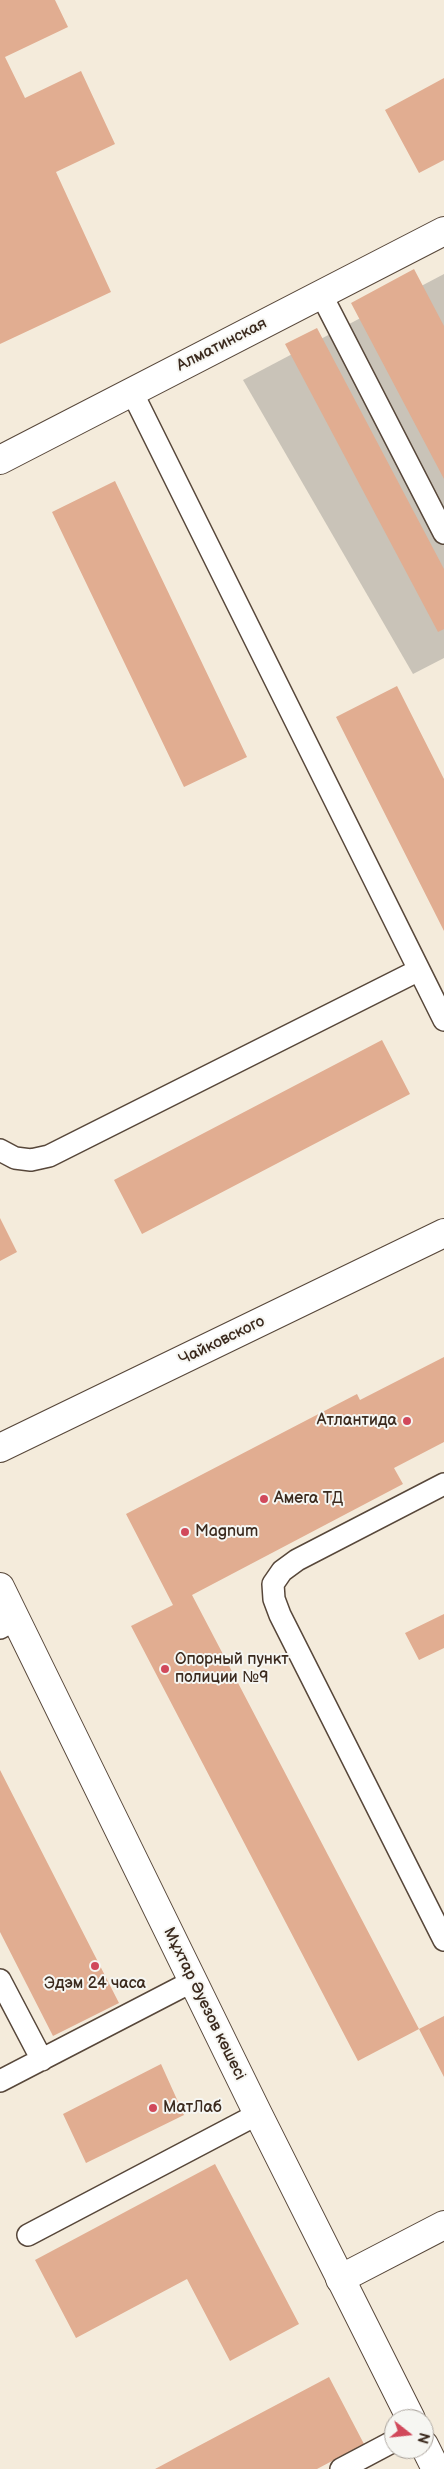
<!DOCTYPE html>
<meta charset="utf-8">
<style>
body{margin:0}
#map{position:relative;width:444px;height:2469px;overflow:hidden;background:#f4ebdb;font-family:"Balsamiq Sans",sans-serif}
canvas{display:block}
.north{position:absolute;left:384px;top:2409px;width:50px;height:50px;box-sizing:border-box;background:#f6f6f2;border:1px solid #aba49d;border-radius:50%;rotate:106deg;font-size:14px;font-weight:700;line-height:20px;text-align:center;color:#3b2a1e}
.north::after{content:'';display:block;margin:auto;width:18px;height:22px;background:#d1495b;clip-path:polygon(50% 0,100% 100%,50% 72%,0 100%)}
</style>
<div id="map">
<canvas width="444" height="2469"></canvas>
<div class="north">N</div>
</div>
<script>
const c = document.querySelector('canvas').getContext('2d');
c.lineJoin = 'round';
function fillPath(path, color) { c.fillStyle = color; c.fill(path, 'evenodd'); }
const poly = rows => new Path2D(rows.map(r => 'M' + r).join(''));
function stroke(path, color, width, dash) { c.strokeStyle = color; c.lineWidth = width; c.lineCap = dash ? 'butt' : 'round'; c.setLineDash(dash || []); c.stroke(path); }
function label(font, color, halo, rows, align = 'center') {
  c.font = font + ' "Balsamiq Sans",sans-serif'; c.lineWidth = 4; c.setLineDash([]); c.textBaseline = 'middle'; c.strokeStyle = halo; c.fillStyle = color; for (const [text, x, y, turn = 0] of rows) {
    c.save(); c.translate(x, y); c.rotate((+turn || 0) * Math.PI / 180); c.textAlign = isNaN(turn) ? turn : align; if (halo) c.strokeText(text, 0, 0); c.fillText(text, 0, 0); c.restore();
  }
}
fillPath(poly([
 [444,274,444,658,413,674,243,380]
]), '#c9c3b8');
fillPath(poly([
 [0,0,55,0,68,27,5,57,25,98,81,71,115,144,56,172,111,292,0,344],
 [444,78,444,160,419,173,385,110],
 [414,269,444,326,444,479,351,303],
 [317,328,444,569,444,629,438,632,285,344],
 [115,481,247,757,184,787,52,512],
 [397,686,444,779,444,931,336,717],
 [382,1040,410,1094,142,1234,114,1180],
 [0,1218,17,1252,0,1261],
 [444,1357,444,1442,394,1468,403,1484,192,1595,419,2029,358,2061,131,1626,173,1605,126,1514,357,1394,360,1400],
 [444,1614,444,1648,419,1660,405,1633],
 [0,1770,119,2003,53,2036,0,1932],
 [444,2016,444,2077,419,2029],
 [161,2064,184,2115,86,2163,63,2114],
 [215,2164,299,2324,230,2361,187,2279,76,2338,35,2260],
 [329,2377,364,2444,317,2469,155,2469]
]), '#e1ad91');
const service = poly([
 [321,294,444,533],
 [132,392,444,1020],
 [0,1150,15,1158,31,1160,49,1156,419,970],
 [444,1484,297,1560,282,1571,273,1584,274,1599,280,1615,444,1940],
 [0,1628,16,1619],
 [0,1980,42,2060],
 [0,2081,193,1981],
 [28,2235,258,2114],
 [341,2469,394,2441]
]);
const minor = poly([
 [0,460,444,231],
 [0,1448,444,1233],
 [340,2279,444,2225]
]);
const tertiary = poly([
 [0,1587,258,2114,411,2419],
 [424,2445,436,2469]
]);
stroke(service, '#57473a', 24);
stroke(minor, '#57473a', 30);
stroke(tertiary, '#57473a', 30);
stroke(service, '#fff', 21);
stroke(minor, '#fff', 28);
stroke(tertiary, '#fff', 28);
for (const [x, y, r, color] of [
 [407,1421,5,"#d1495b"],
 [264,1499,5,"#d1495b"],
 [185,1532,5,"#d1495b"],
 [165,1669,5,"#d1495b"],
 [95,1966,5,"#d1495b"],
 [153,2108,5,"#d1495b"]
]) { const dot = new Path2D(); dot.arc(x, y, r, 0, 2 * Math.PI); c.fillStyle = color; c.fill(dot); stroke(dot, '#f6f6f2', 2); }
label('16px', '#3b2a1e', '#f6f6f2', [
 ["Алматинская",222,345,-27],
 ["Чайковского",222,1341,-26],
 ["Мұхтар Әуезов көшесі",204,2004,64]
]);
label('16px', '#3b2a1e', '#f6f6f2', [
 ["Атлантида",397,1421,"right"],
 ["Амега ТД",274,1499],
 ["Magnum",195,1532],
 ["Опорный пункт",175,1660],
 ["полиции №9",175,1678],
 ["Эдэм 24 часа",95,1984,"center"],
 ["МатЛаб",163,2108]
], 'left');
</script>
